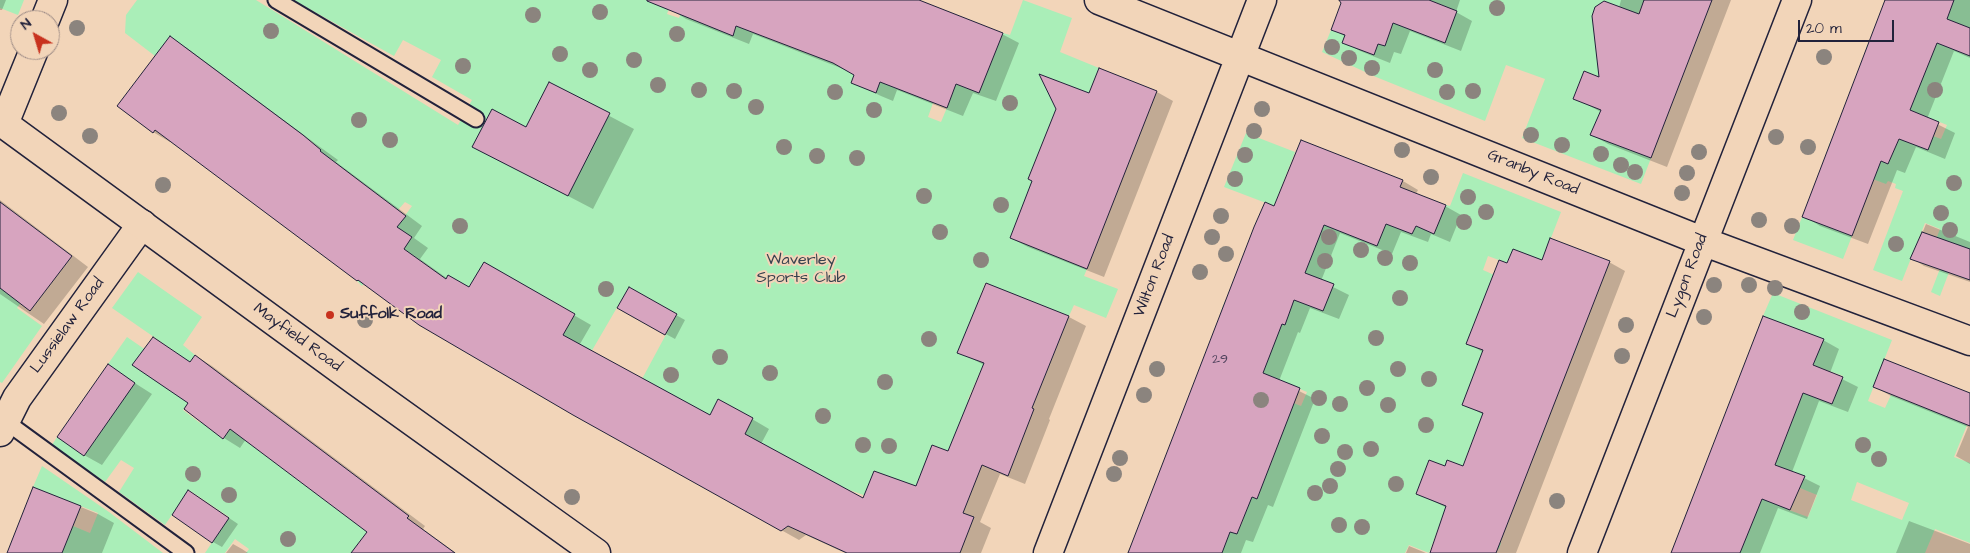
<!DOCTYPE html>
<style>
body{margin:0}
#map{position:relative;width:1970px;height:553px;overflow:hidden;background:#f2d5b9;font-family:"Architects Daughter",sans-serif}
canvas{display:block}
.north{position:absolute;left:10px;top:10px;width:50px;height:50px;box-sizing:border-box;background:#f2d5b9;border:1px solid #9f8d87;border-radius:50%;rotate:321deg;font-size:14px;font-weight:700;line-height:20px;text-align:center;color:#22223b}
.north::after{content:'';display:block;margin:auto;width:18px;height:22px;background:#c8321e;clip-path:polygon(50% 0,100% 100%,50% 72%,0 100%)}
.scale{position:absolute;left:1798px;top:20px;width:96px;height:22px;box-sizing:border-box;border:2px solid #22223b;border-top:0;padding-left:6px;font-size:15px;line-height:18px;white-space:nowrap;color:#22223b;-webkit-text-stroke:4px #f2d5b9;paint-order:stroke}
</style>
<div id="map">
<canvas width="1970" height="553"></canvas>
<div class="north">N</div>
<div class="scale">20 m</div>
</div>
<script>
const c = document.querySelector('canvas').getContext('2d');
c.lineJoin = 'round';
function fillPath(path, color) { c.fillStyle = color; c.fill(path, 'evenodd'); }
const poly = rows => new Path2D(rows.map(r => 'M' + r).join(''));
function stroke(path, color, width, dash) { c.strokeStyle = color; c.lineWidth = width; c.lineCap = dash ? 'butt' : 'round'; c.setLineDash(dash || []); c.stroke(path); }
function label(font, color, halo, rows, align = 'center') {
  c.font = font + ' "Architects Daughter",sans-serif'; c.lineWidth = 4; c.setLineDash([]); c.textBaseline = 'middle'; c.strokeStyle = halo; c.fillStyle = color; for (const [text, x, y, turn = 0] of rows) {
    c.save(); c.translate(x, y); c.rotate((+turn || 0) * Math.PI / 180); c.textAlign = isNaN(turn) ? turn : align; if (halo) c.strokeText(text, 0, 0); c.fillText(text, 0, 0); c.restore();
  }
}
fillPath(poly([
 [0,0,24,0,18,15,0,8],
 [137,0,256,0,458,125,472,100,432,77,441,60,403,40,394,56,293,0,670,0,672,1,667,14,679,18,684,6,733,35,736,26,814,56,820,42,855,72,851,82,876,92,886,66,933,103,928,117,941,122,953,93,952,83,979,93,1003,33,1010,35,1023,0,1072,18,1060,52,1099,68,1088,96,1080,90,1055,80,1061,97,1028,179,1046,186,1039,220,1020,212,1010,238,1087,269,1084,276,1118,289,1106,318,1074,305,1069,316,985,283,979,299,997,306,958,353,1036,384,1014,386,980,372,968,399,984,406,948,451,933,445,907,515,893,478,874,471,870,481,869,497,841,487,745,434,753,418,718,399,710,416,642,379,677,314,629,287,559,407,550,401,556,338,565,332,575,314,562,306,549,299,540,315,473,290,419,325,403,312,434,270,404,249,412,237,402,230,362,286,357,281,412,206,405,202,398,210,334,162,307,169,321,150,311,141,155,56,125,33,126,15],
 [1413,0,1644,0,1638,14,1604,1,1595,8,1611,81,1584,71,1573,99,1601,110,1591,135,1651,158,1641,184,1522,138,1545,79,1506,65,1485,121,1376,77,1322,52,1331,30,1345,35,1343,43,1374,55,1378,44,1385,46,1392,28,1389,16,1445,43,1457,11,1435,2],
 [1954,0,1970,0,1970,28,1947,19],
 [1937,43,1970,56,1970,249,1959,246,1940,296,1931,292,1948,248,1935,242,1940,229,1925,223,1902,281,1873,270,1903,191,1895,188,1896,184,1888,181,1886,184,1824,161,1830,142,1888,164,1899,139,1928,150,1933,136,1941,139,1947,125,1910,110,1865,53,1867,45,1927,68],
 [1246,133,1295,152,1274,206,1224,187],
 [1463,173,1561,212,1541,264,1511,253,1507,263,1488,256,1483,270,1501,278,1520,318,1579,340,1574,355,1477,318,1467,344,1503,358,1462,405,1543,435,1540,442,1533,439,1472,441,1463,466,1448,460,1445,466,1429,460,1416,494,1436,492,1501,543,1499,549,1439,526,1429,553,1409,545,1405,553,1222,553,1223,550,1206,522,1237,534,1243,521,1246,495,1257,499,1261,490,1224,475,1269,469,1278,445,1266,440,1201,366,1301,406,1307,392,1263,373,1278,333,1221,311,1225,301,1284,325,1294,300,1323,311,1333,285,1305,273,1314,250,1254,227,1257,220,1287,231,1294,214,1371,218,1362,240,1376,246,1386,224,1412,234,1416,226,1434,234,1446,205,1450,206],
 [1802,217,1852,236,1843,259,1793,240],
 [138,272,202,317,183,345,195,355,173,385,191,399,183,410,200,423,208,412,213,416,206,426,223,439,230,429,367,532,358,544,369,553,246,553,249,549,235,539,225,553,205,553,229,517,189,490,165,525,119,492,134,468,121,460,105,482,52,445,57,437,84,456,134,383,108,364,127,337,156,357,177,353,112,308],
 [0,288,27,294,17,308,42,326,2,383,0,382],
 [1773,293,1892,340,1868,401,1885,408,1891,395,1928,409,1938,383,1969,420,1954,457,1970,463,1970,543,1935,529,1925,553,1740,553,1765,491,1792,501,1789,510,1808,517,1817,495,1800,488,1804,476,1775,465,1803,393,1832,404,1843,376,1813,365,1823,339,1763,316],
 [1857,482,1909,503,1902,520,1851,500],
 [42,466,109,512,163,553,62,553,73,526,90,533,98,513,33,487]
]), '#aaeeb8');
fillPath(poly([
 [0,0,6,0,2,10,0,10],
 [665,0,916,0,1002,34,1019,43,996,101,973,93,963,116,897,90,893,101,881,96,852,82,856,75,851,72,753,34,749,44,686,19,670,9],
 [1344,0,1460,0,1456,12,1472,21,1461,51,1410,31,1401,54,1394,52,1390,63,1360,51,1344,42,1346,37,1332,29],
 [1621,0,1731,0,1667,167,1608,144,1592,135,1601,112,1575,98,1601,78],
 [1886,0,1970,0,1970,58,1954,51,1927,119,1955,133,1945,159,1916,147,1905,173,1897,170,1868,244,1820,226,1804,216],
 [170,38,187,48,320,147,338,160,336,162,422,226,414,238,428,248,420,259,448,279,470,289,485,264,591,325,580,344,710,417,752,419,769,429,761,444,864,500,917,487,949,453,984,365,959,352,986,284,1069,317,1086,326,1049,419,1050,420,1025,484,1000,474,980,522,991,528,981,553,845,553,806,535,799,540,592,424,357,280,171,140,170,142,153,132],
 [549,84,634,129,593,209,474,147,527,128],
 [1157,92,1173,101,1104,277,1028,247,1011,238],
 [1403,181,1418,190,1416,194,1445,206,1461,215,1450,242,1431,234,1428,242,1401,232,1392,254,1340,233,1321,281,1349,295,1339,319,1310,308,1300,333,1298,332,1279,381,1315,399,1273,507,1268,505,1253,542,1246,540,1241,553,1127,553,1134,540,1275,208],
 [0,200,88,267,44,324,0,294],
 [1926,224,1970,242,1970,282,1924,266,1912,258],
 [1543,262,1609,262,1625,271,1516,553,1431,553,1447,508,1417,493,1446,468,1464,468,1484,415,1464,404,1484,353,1468,343,1507,265],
 [629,289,685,320,675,339,618,308],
 [153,338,191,363,196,356,212,366,425,526,423,529,456,553,371,553,368,532,246,439,240,448,224,438,185,409,190,403],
 [1823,340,1839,349,1830,373,1858,387,1848,412,1819,401,1792,472,1820,486,1807,519,1778,508,1760,553,1672,553],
 [108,366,152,394,102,465,84,455],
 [1875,387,1970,395,1970,464,1956,456,1968,427,1891,396],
 [34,488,98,514,114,523,102,553,8,553],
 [198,497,238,524,222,547,213,542],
 [1909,521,1970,544,1970,553,1896,553],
 [233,544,242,549,248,553,226,553],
 [1409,546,1426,553,1406,553]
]), '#0003');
const building = poly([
 [647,0,919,0,1003,33,979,93,956,84,947,108,880,82,876,93,851,83,854,75,833,63,736,26,733,36,647,1,647,0],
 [1339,0,1429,0,1457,11,1445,43,1393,23,1385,46,1378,44,1374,55,1342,43,1345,35,1331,30,1341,3,1339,0],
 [1644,0,1712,0,1651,158,1590,135,1601,110,1573,99,1584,71,1599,77,1592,16,1595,7,1604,1,1639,14,1644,0],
 [1885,0,1954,0,1947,19,1970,28,1970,56,1937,43,1910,110,1939,122,1928,150,1899,139,1888,164,1881,161,1852,236,1802,217,1885,0],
 [170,36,303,135,321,150,320,151,406,216,397,227,412,237,404,249,446,279,448,275,469,287,484,262,575,314,563,335,710,415,718,399,753,418,745,434,863,498,874,471,916,486,932,445,948,451,984,363,957,353,986,283,1069,316,1032,408,1034,409,1008,476,982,465,963,513,974,517,960,553,847,553,788,526,781,531,573,415,419,325,358,280,357,281,155,130,153,133,117,106,170,36],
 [1099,68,1157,91,1087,269,1010,238,1032,181,1028,179,1056,109,1039,74,1089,93,1099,68],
 [549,82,610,113,568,196,472,147,492,109,526,127,549,82],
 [1301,140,1403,180,1400,187,1446,205,1434,234,1416,226,1412,234,1386,224,1377,246,1324,225,1305,273,1334,284,1323,311,1294,300,1285,325,1282,324,1263,373,1300,388,1257,499,1252,497,1237,534,1230,532,1222,553,1128,553,1254,227,1265,202,1274,206,1301,140],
 [0,202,72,256,30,311,0,288,0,202],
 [1922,232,1970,249,1970,280,1910,259,1922,232],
 [1550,238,1610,261,1496,553,1430,553,1446,506,1416,494,1429,460,1445,466,1447,460,1463,466,1483,413,1462,405,1483,350,1466,344,1499,260,1507,263,1513,249,1542,260,1550,238],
 [629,287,677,314,665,335,617,308,629,287],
 [1763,316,1824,339,1813,365,1843,377,1832,404,1803,393,1775,465,1805,476,1790,510,1762,499,1740,553,1671,553,1763,316],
 [153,337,190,362,195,355,409,516,407,518,455,553,351,553,367,532,230,429,223,439,184,409,188,403,132,365,153,337],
 [1884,359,1970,393,1970,426,1873,387,1884,359],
 [108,364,135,383,84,456,57,437,108,364],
 [33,487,81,506,62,553,7,553,33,487],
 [188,490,229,518,212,543,172,515,188,490]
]);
fillPath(building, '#d7a4bf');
stroke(building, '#22223b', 1);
const service = poly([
 [276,0,476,119],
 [5,421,186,553]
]);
const minor = poly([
 [1099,0,1702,241,1970,341],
 [45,20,53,0],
 [4,124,34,50],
 [0,432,17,398,142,224],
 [1048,553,1262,0],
 [1582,553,1797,0]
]);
const tertiary = poly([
 [0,121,356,381,596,553]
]);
stroke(service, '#22223b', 19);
stroke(minor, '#22223b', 31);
stroke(tertiary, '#22223b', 31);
stroke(service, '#f2d5b9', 15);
stroke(minor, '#f2d5b9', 28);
stroke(tertiary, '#f2d5b9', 28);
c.fillStyle = '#8b847e';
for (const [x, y] of [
 [1497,8],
 [600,12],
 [533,15],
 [77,28],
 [271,31],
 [677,34],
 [1332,47],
 [560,54],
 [1824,57],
 [1349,58],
 [634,60],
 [463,66],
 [1372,68],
 [590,70],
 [1435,70],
 [658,85],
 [699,90],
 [1935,90],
 [734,91],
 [1473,91],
 [835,92],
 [1447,92],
 [1010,103],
 [756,107],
 [1262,109],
 [874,110],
 [59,113],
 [359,120],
 [1254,131],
 [1531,135],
 [90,136],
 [1776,137],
 [390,140],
 [1562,145],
 [784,147],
 [1808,147],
 [1402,150],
 [1699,152],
 [1601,154],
 [1245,155],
 [817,156],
 [857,158],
 [1621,165],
 [1635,172],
 [1687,173],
 [1431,177],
 [1235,179],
 [1954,183],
 [163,185],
 [1682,193],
 [924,196],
 [1468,197],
 [1001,205],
 [1486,212],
 [1941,213],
 [1221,216],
 [1759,220],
 [1464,222],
 [460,226],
 [1792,226],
 [1950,230],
 [940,232],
 [1212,237],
 [1329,237],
 [1896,244],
 [1361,250],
 [1226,254],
 [1385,258],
 [981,260],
 [1325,261],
 [1410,263],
 [1200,272],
 [1714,285],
 [1749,285],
 [1775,288],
 [606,289],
 [1400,298],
 [1802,312],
 [1704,317],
 [365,320],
 [1626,325],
 [1376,338],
 [929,339],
 [1622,356],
 [720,357],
 [1157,369],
 [1398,369],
 [770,373],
 [671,375],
 [1429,379],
 [885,382],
 [1367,388],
 [1144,395],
 [1319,398],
 [1261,400],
 [1340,404],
 [1388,405],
 [823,416],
 [1426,425],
 [1322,436],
 [863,445],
 [1863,445],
 [889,446],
 [1371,449],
 [1345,452],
 [1120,458],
 [1879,459],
 [1338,469],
 [193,474],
 [1114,474],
 [1396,484],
 [1330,486],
 [1315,493],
 [229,495],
 [572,497],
 [1557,501],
 [1339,525],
 [1362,527],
 [288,539]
]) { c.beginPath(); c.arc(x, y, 8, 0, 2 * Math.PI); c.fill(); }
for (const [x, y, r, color] of [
 [330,315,5,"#c8321e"]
]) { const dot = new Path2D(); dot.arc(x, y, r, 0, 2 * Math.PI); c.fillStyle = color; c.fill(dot); stroke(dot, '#f2d5b9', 2); }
label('14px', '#4f425c', null, [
 ["29",1220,360]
]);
label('16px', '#22223b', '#f2d5b9', [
 ["Granby Road",1533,173,22],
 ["Wilton Road",1155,276,-69],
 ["Lygon Road",1688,276,-69],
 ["Lussielaw Road",68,326,-54],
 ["Mayfield Road",297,338,36]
]);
label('16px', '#36414e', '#f2d5b9', [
 ["Waverley",801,261],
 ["Sports Club",801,279]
]);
label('bold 16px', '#22223b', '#f2d5b9', [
 ["Suffolk Road",340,315]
], 'left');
</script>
